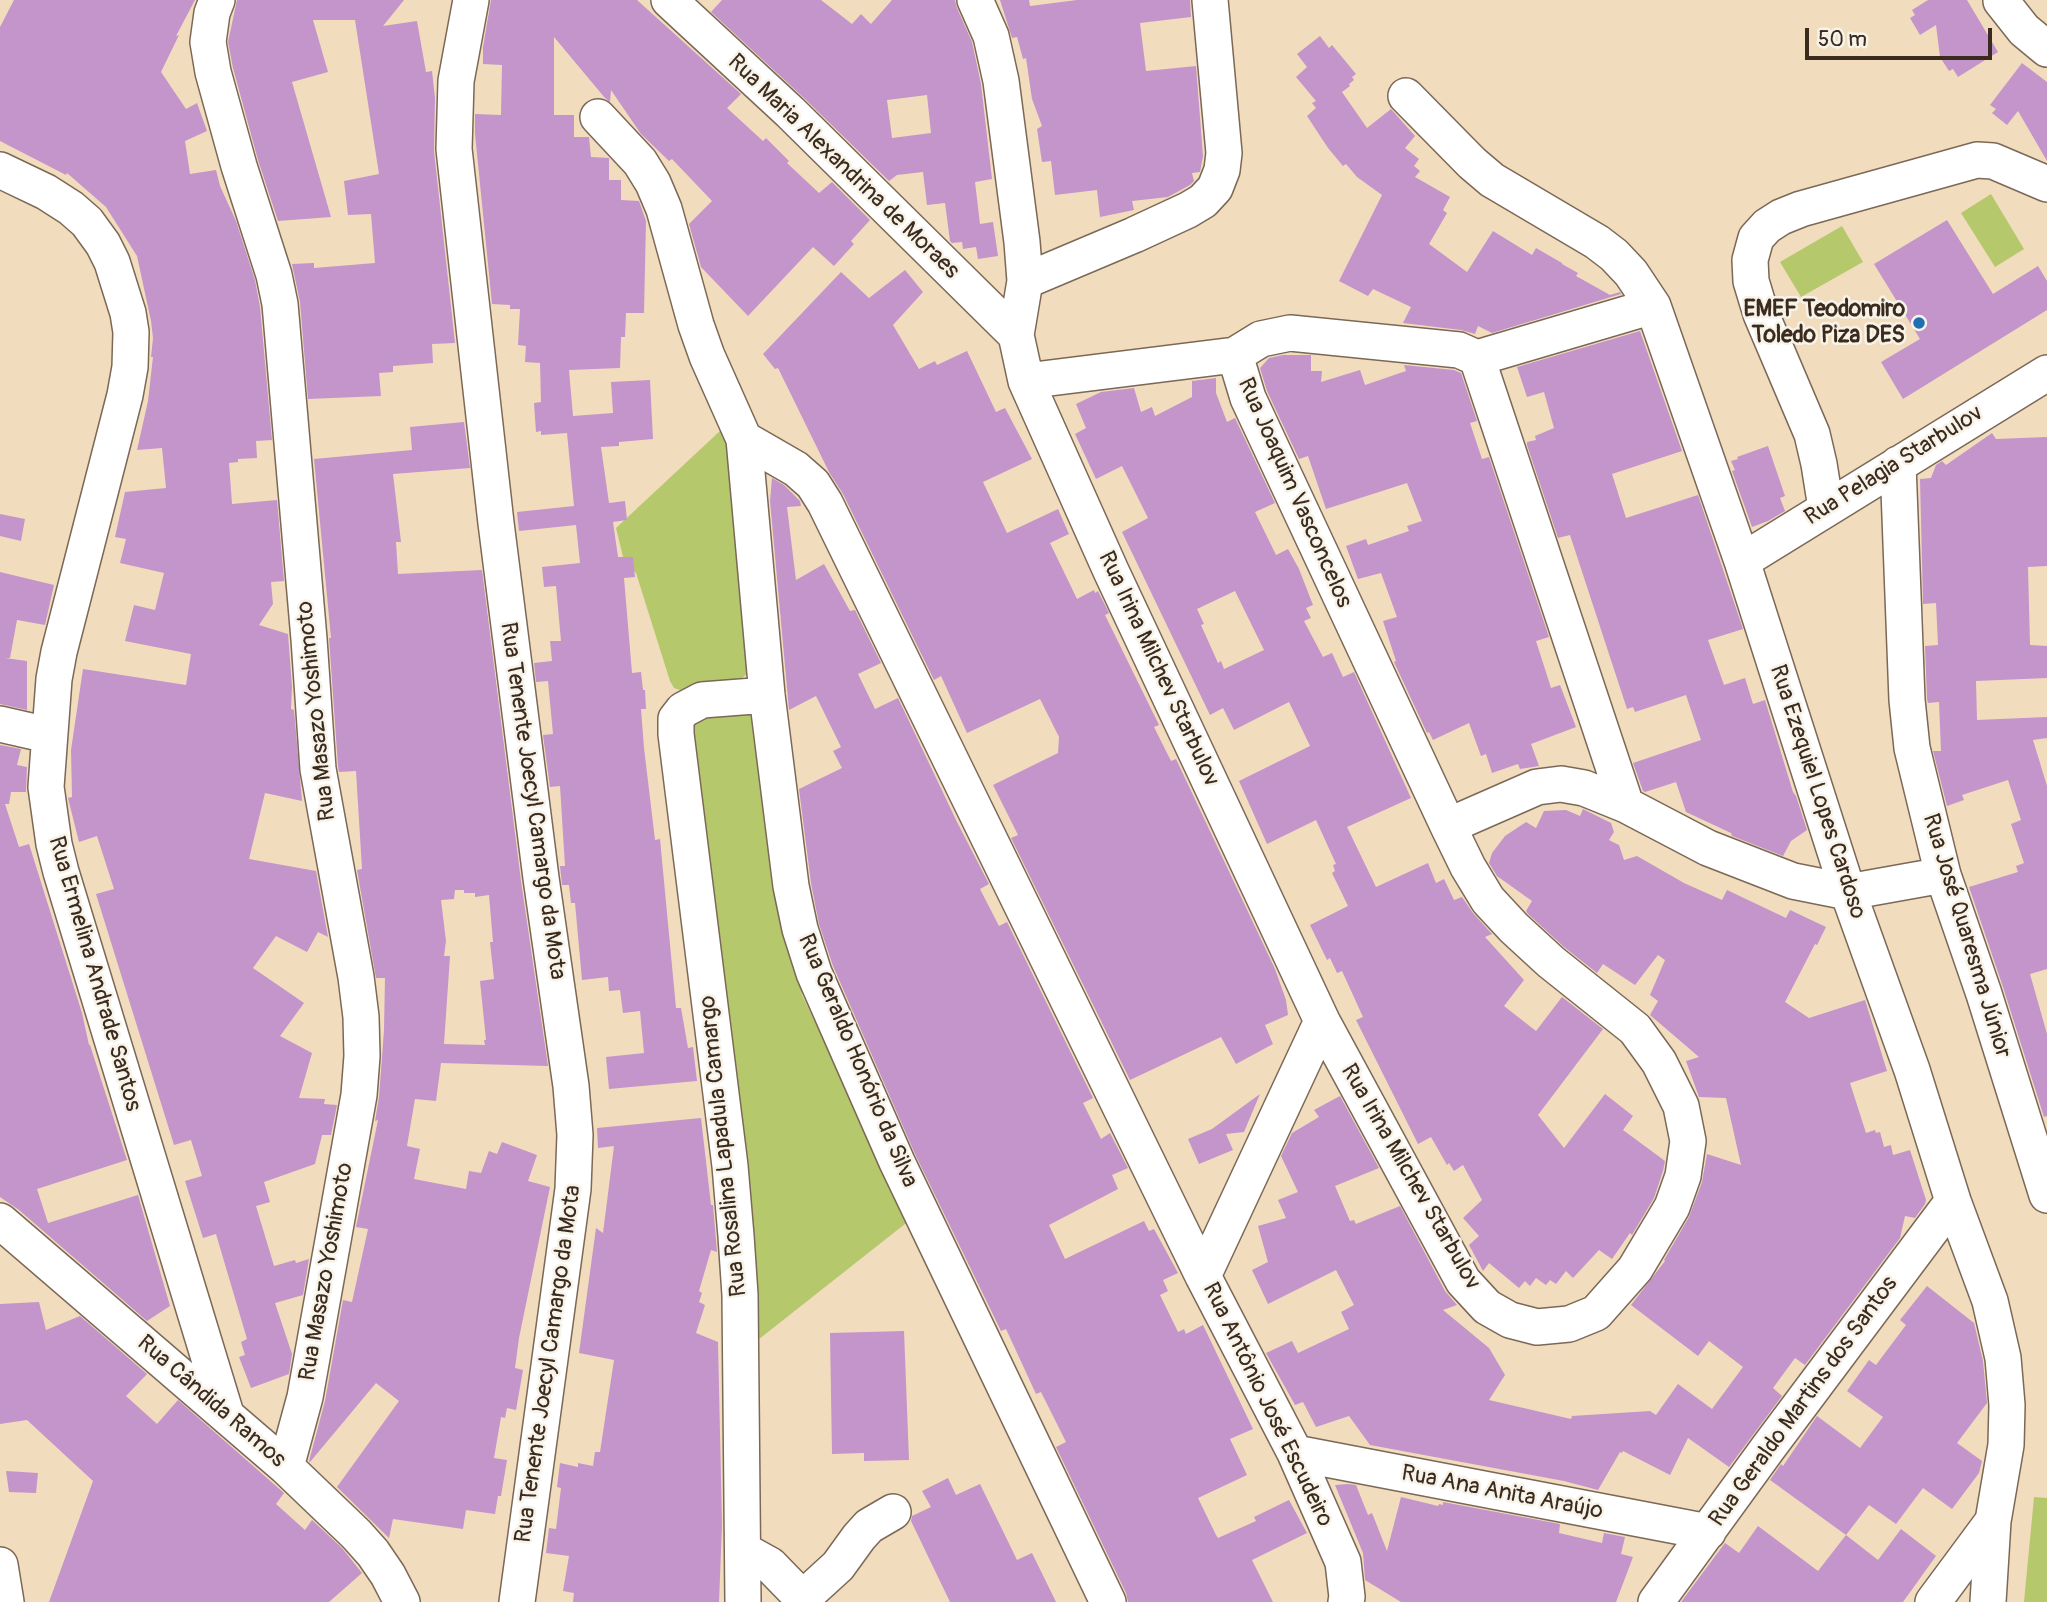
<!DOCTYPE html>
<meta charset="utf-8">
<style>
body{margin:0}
#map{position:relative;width:2047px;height:1602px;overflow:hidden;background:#f2dcbe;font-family:Pangolin,sans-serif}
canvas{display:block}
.scale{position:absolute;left:1805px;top:28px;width:187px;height:32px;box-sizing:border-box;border:4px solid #3b2a1e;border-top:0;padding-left:9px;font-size:21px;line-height:24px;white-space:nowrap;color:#3b2a1e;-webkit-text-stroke:5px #f7f3e8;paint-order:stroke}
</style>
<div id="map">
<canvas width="2047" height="1602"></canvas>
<div class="scale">50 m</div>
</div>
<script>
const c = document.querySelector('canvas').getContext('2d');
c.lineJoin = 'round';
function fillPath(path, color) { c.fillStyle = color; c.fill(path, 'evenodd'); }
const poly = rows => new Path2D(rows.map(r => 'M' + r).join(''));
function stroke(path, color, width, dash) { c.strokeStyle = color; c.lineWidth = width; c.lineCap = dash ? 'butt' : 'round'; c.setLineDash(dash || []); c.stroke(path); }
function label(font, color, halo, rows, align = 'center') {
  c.font = font + ' Pangolin,sans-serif'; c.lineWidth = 5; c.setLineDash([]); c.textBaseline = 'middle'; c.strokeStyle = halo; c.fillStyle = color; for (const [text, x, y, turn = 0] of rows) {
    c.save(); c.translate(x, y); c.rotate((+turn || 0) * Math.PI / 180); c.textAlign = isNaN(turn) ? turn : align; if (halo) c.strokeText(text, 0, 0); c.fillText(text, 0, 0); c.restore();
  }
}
fillPath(poly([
 [1991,194,2024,249,1995,267,1961,213],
 [1842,226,1863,262,1801,297,1780,262],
 [721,430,732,452,749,672,741,679,680,690,674,688,670,681,636,573,624,561,616,528],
 [744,709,754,716,755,727,802,995,910,1220,749,1347,689,716],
 [2034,1497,2047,1498,2047,1602,2024,1602]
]), '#b5c86c');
fillPath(poly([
 [14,0,195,0,176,36,179,35,161,72,186,109,197,103,207,131,185,141,190,174,216,170,220,186,236,221,255,280,260,307,272,440,256,441,257,458,238,459,238,462,229,463,232,504,277,500,284,581,271,582,273,604,259,625,288,634,292,687,291,709,294,710,302,801,265,793,249,859,316,871,328,937,318,932,307,952,276,936,253,968,304,1003,280,1036,312,1053,299,1098,325,1099,324,1104,337,1105,331,1135,322,1135,315,1164,264,1182,270,1202,256,1206,274,1266,295,1260,296,1263,309,1259,303,1295,275,1303,292,1354,289,1374,251,1388,239,1357,245,1355,241,1342,247,1339,216,1234,203,1238,185,1181,202,1176,191,1140,174,1145,96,894,114,889,97,836,79,842,68,798,72,797,71,750,83,669,186,685,191,654,125,641,134,605,155,610,164,573,120,563,126,539,115,537,125,492,166,488,162,448,137,450,148,401,153,357,151,357,153,338,151,321,137,256,106,207,67,173,66,175,0,141,0,27],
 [237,0,404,0,383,26,417,21,426,72,432,71,435,98,434,151,455,343,432,344,433,363,393,366,393,372,379,373,381,396,308,399,300,302,292,264,314,263,314,268,375,263,371,214,348,215,344,181,379,174,355,20,313,20,328,72,292,82,331,217,278,221,258,160,233,68,228,42],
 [491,0,637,0,741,94,727,108,763,141,766,138,789,161,787,163,819,193,832,182,870,220,851,241,854,244,834,266,813,247,748,316,701,267,689,224,712,201,672,159,669,161,641,134,611,90,610,102,605,98,554,37,554,115,574,115,574,137,589,137,591,157,609,158,609,180,621,180,621,200,639,201,646,221,644,313,626,313,625,337,621,337,620,368,569,370,573,416,613,413,611,382,650,380,653,439,619,442,619,446,601,447,609,503,625,501,627,520,613,522,618,557,633,557,635,577,624,578,632,673,641,672,643,690,645,690,646,709,641,709,644,748,655,840,660,839,676,1008,681,1008,688,1048,693,1047,697,1081,609,1089,606,1057,644,1053,640,1011,623,1013,620,990,609,991,608,977,582,980,575,903,571,903,569,885,562,885,560,866,565,866,560,786,550,787,543,735,553,734,548,681,536,682,534,663,552,661,550,641,561,641,556,586,544,587,542,567,580,563,576,525,519,531,517,512,574,506,567,433,541,435,541,431,536,432,534,403,541,402,540,363,525,362,526,346,518,345,520,309,510,309,510,305,492,304,475,134,475,114,501,115,502,65,483,64,483,47],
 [722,0,821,0,852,24,861,14,871,24,892,0,955,0,957,8,972,42,981,84,992,179,975,182,980,224,993,222,998,256,978,259,976,247,963,249,962,242,952,243,950,241,945,203,927,205,923,172,897,175,889,181,804,98,711,12],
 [927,95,931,133,892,138,887,100],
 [1000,0,1029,0,1030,6,1077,0,1190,0,1191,17,1140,23,1146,71,1196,66,1203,156,1200,172,1192,173,1194,181,1190,185,1168,197,1132,201,1134,210,1100,217,1097,190,1055,195,1051,161,1042,162,1037,129,1042,126,1032,99,1026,58,1023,59,1017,37,1012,38],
 [1928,0,1967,0,1998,52,1958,77,1953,69,1949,71,1940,57,1936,25,1920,35,1910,18,1915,15,1912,10],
 [1320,36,1329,48,1332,45,1356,74,1352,77,1354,80,1349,84,1350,86,1342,92,1367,128,1391,109,1415,136,1405,148,1419,159,1414,166,1420,171,1415,177,1450,197,1443,210,1447,213,1429,244,1467,272,1493,231,1532,255,1536,248,1562,263,1562,264,1578,273,1576,276,1610,295,1620,292,1621,294,1492,333,1478,326,1475,334,1461,330,1403,323,1411,307,1373,289,1368,296,1339,281,1382,195,1357,177,1346,164,1343,166,1328,148,1307,116,1316,108,1312,103,1316,101,1296,77,1307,67,1297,54],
 [2022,63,2047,82,2047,161,2018,111,2007,125,1992,113,1996,109,1990,105],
 [1947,220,1993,294,2038,266,2047,281,2047,310,1903,399,1881,362,1920,339,1874,264],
 [905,270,923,292,893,325,919,369,935,361,937,365,967,351,996,412,1005,408,1032,459,983,482,1007,533,1058,509,1069,534,1050,543,1077,599,1094,590,1095,593,1098,591,1109,613,1105,615,1159,725,1154,727,1171,761,1176,759,1275,969,1286,1000,1288,1015,1265,1025,1273,1044,1236,1064,1221,1037,1130,1080,1011,838,1018,835,993,785,1058,753,1059,737,1040,699,967,733,941,676,934,680,843,494,829,472,778,368,775,369,763,354,841,272,869,298],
 [1640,331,1682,451,1612,474,1626,518,1698,495,1743,629,1708,640,1724,685,1745,678,1753,704,1765,700,1793,792,1796,796,1807,830,1791,841,1783,856,1732,836,1731,833,1686,812,1676,782,1645,792,1643,791,1633,763,1701,740,1686,695,1635,712,1633,707,1627,709,1570,535,1558,538,1527,445,1527,442,1536,440,1535,436,1554,428,1544,392,1527,397,1517,367],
 [1283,355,1311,355,1311,371,1322,371,1321,382,1360,370,1365,385,1406,371,1404,365,1454,370,1461,373,1477,421,1470,423,1482,459,1489,457,1549,637,1536,641,1551,688,1560,685,1576,727,1531,744,1539,766,1520,769,1518,764,1492,773,1486,754,1481,756,1469,723,1433,740,1429,732,1427,733,1394,662,1396,661,1383,621,1397,617,1381,573,1358,579,1346,546,1366,539,1368,545,1409,531,1407,526,1422,521,1407,483,1326,509,1308,456,1299,459,1267,391,1260,368,1269,358],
 [1216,378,1216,393,1227,422,1235,418,1275,503,1255,512,1276,555,1288,549,1299,569,1313,605,1306,608,1311,618,1304,621,1323,657,1332,653,1343,677,1354,672,1411,798,1347,827,1376,887,1428,863,1436,883,1444,879,1454,900,1462,897,1473,913,1492,934,1485,937,1524,980,1504,1006,1536,1031,1562,997,1603,1029,1538,1115,1564,1148,1605,1094,1633,1116,1623,1130,1665,1161,1663,1171,1654,1198,1632,1235,1630,1233,1612,1259,1599,1250,1573,1278,1566,1271,1556,1284,1550,1280,1546,1285,1536,1278,1530,1286,1525,1281,1519,1288,1489,1263,1483,1271,1469,1245,1479,1236,1463,1218,1482,1200,1463,1165,1454,1171,1449,1163,1447,1165,1431,1137,1418,1144,1356,1020,1363,1017,1342,971,1337,973,1330,958,1327,960,1310,925,1348,906,1332,873,1335,871,1333,865,1336,864,1316,820,1267,844,1239,781,1310,746,1289,702,1234,730,1223,708,1210,715,1122,532,1148,518,1122,466,1096,479,1075,434,1086,428,1076,404,1101,392,1134,388,1141,412,1152,407,1155,416,1192,397,1192,381],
 [1235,591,1264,650,1224,669,1221,661,1218,663,1201,625,1204,624,1197,609],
 [464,422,470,468,393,474,401,542,396,542,398,574,482,570,521,881,548,1066,441,1063,436,1101,415,1099,407,1146,420,1149,414,1179,466,1189,469,1171,481,1173,489,1151,497,1154,502,1142,537,1155,528,1181,550,1187,519,1338,515,1368,523,1370,516,1410,507,1408,505,1418,501,1417,494,1458,507,1460,501,1496,498,1496,495,1514,466,1510,463,1529,393,1519,389,1538,337,1487,399,1401,376,1383,310,1462,309,1461,325,1401,343,1300,352,1302,368,1229,356,1227,378,1120,375,1121,379,1097,384,1030,385,978,376,978,357,870,362,869,356,771,339,772,338,766,329,638,331,638,314,459,412,450,410,427],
 [455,890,464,890,464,893,475,893,475,897,489,895,493,942,490,942,494,979,480,981,486,1040,484,1040,485,1045,444,1044,450,956,444,956,446,941,441,900,454,899],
 [1992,433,1996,439,2047,437,2047,566,2028,567,2030,645,2047,646,2047,678,1976,681,1977,720,2047,717,2047,738,2033,740,2047,786,2047,969,2030,974,2047,1034,2047,1116,2044,1117,2003,987,1969,887,2018,872,2016,866,2024,863,2011,824,2021,820,2008,780,1962,795,1964,800,1947,806,1933,751,1941,751,1939,702,1928,703,1927,699,1925,646,1938,645,1936,603,1923,604,1920,479,1931,478,1936,465,1942,461,1946,465],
 [1768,446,1785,496,1780,498,1785,511,1768,521,1752,527,1732,471,1735,470,1731,461,1738,459,1737,457],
 [772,478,784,485,800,501,801,506,787,507,796,580,824,564,850,611,855,610,881,663,858,674,875,709,898,698,957,822,989,884,980,889,999,926,1007,922,1093,1098,1083,1103,1101,1139,1110,1133,1128,1168,1112,1175,1118,1189,1049,1225,1065,1259,1144,1221,1149,1231,1154,1229,1178,1273,1163,1280,1168,1291,1160,1295,1178,1332,1184,1329,1186,1334,1203,1325,1253,1429,1230,1439,1247,1475,1198,1498,1216,1535,1218,1538,1256,1521,1254,1517,1289,1500,1307,1533,1252,1560,1273,1602,1128,1602,1126,1593,1056,1447,1066,1442,1041,1392,1036,1394,1006,1329,1001,1331,915,1154,833,966,819,924,811,883,799,789,842,768,833,751,841,747,816,696,789,710,770,501],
 [0,514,25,519,21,541,0,536],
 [0,572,54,585,45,625,17,620,10,658,5,658,27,661,27,710,0,704],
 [0,745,21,749,17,765,27,767,26,792,11,792,9,804,5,804,19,847,29,844,82,1013,89,1045,90,1045,127,1160,37,1189,48,1223,138,1195,170,1306,147,1321,19,1210,0,1197],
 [1583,809,1611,823,1614,832,1609,840,1619,845,1624,860,1637,856,1684,883,1722,900,1727,890,1786,918,1790,910,1826,927,1817,945,1815,944,1785,1002,1809,1018,1865,1000,1887,1071,1850,1083,1866,1133,1875,1130,1876,1133,1880,1132,1884,1147,1891,1145,1893,1155,1910,1150,1926,1200,1925,1204,1915,1218,1905,1216,1900,1238,1805,1365,1795,1358,1773,1388,1782,1396,1729,1467,1688,1438,1670,1475,1623,1451,1622,1453,1620,1452,1598,1490,1564,1481,1370,1445,1349,1416,1316,1427,1303,1402,1295,1405,1266,1353,1292,1341,1298,1353,1349,1329,1341,1312,1354,1305,1336,1270,1268,1304,1252,1270,1268,1262,1258,1226,1286,1218,1278,1200,1298,1192,1281,1156,1292,1133,1319,1117,1314,1110,1340,1096,1379,1168,1335,1186,1350,1221,1354,1220,1356,1224,1400,1206,1445,1291,1457,1305,1443,1310,1489,1348,1505,1375,1489,1400,1571,1419,1572,1416,1650,1411,1656,1415,1678,1384,1712,1409,1743,1367,1709,1341,1698,1356,1631,1305,1665,1261,1664,1260,1689,1217,1702,1182,1707,1154,1741,1165,1726,1098,1699,1097,1686,1061,1699,1057,1650,1015,1658,1001,1650,995,1665,960,1658,955,1635,985,1603,964,1597,973,1564,947,1528,914,1526,911,1532,901,1497,876,1489,863,1492,853,1505,836,1526,822,1536,828,1544,811,1566,810,1580,816],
 [1260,1094,1244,1132,1226,1134,1233,1150,1199,1164,1188,1139,1212,1129],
 [701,1118,711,1205,713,1205,717,1252,711,1250,699,1291,702,1293,699,1302,705,1305,696,1333,718,1342,722,1525,719,1602,573,1602,574,1593,563,1591,569,1556,546,1553,549,1528,556,1529,561,1488,557,1487,560,1463,578,1467,578,1463,593,1466,595,1452,600,1452,614,1360,579,1353,596,1228,603,1233,614,1146,598,1148,597,1128],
 [1927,1286,1974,1323,1983,1361,1987,1403,1957,1443,1982,1461,1979,1473,1952,1509,1923,1488,1896,1524,1869,1505,1846,1535,1878,1560,1901,1529,1936,1556,1903,1602,1681,1602,1725,1543,1739,1553,1758,1526,1818,1571,1846,1535,1770,1480,1781,1464,1783,1466,1817,1416,1860,1448,1883,1417,1847,1391,1869,1360,1876,1365,1906,1325,1900,1320],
 [39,1302,46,1330,80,1316,147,1374,126,1396,157,1424,178,1400,284,1493,276,1504,305,1530,312,1520,342,1548,362,1573,329,1602,49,1602,93,1481,27,1420,0,1424,0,1304],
 [904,1331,909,1460,864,1461,864,1453,832,1454,830,1333],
 [6,1471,38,1473,36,1493,9,1492],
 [948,1478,956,1495,980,1484,1017,1560,1032,1553,1056,1602,950,1602,911,1521,912,1516,931,1507,922,1491],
 [1348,1484,1356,1485,1368,1515,1372,1513,1387,1551,1401,1497,1438,1506,1439,1504,1443,1505,1443,1502,1560,1524,1559,1533,1602,1543,1604,1533,1625,1537,1621,1554,1633,1557,1616,1602,1401,1602,1365,1580,1363,1553,1335,1485]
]), '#c395ca');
const minor = poly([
 [217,0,212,13,208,42,213,72,239,166,274,275,280,304,309,639,318,769,356,977,361,1017,362,1056,359,1095,305,1397,286,1467],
 [471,0,456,81,454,149,496,523,541,878,571,1086,575,1135,573,1189,517,1602],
 [669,0,790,112,1016,335],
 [975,0,991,36,1001,81,1022,242,1025,281,1016,335,1026,381,1111,571,1322,1021,1463,1281,1487,1307,1510,1320,1537,1327,1569,1324,1596,1313,1635,1269,1672,1207,1683,1176,1688,1141,1681,1106,1659,1062,1635,1029,1551,962,1514,928,1488,900,1468,867,1448,826,1537,787,1561,784,1584,788,1626,805,1708,848,1793,881,1848,892,1943,875],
 [2001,1,2024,30,2047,49],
 [1406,96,1472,163,1492,180,1597,242,1614,255,1631,273,1653,306,1742,561,1848,892,1912,1070,1953,1201,1990,1301,2003,1358,2007,1405,2006,1445,1993,1521,1988,1602],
 [598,117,640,162,653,183,664,209,696,325,707,356,744,439,796,469,813,484,825,503,1203,1276,1295,1453,1343,1562,1347,1597,1346,1602],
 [0,170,46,192,71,208,87,222,103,244,112,262,128,313,131,332,130,367,125,395,59,652,54,679,46,787,54,844,61,872,226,1414],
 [1025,281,1134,235,1188,210,1203,201,1215,188,1222,170,1224,153,1210,0],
 [1477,358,1653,306],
 [1026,381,1235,355],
 [744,439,767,695,791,886,800,929,814,973,897,1162,1108,1602],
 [1898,464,1907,700,1912,748,1943,875,1984,994,2047,1195],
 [1826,508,1819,464,1812,434,1761,314,1751,281,1750,260,1756,238,1767,226,1781,217,1801,209,1977,160,1993,161,2047,184],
 [1742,561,2047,373],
 [0,724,48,735],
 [1448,826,1248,398,1235,355,1261,339,1290,333,1459,350,1477,358,1626,805],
 [0,1221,286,1467,356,1534,373,1553,388,1575,402,1602],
 [1203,1276,1322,1021],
 [1295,1453,1708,1532],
 [743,1550,770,1565,806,1602],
 [0,1565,6,1602],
 [803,1598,838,1566,859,1537,869,1526,893,1512],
 [743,1602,740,1295,736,1236,730,1166,676,734,676,719,683,710,702,700,767,695],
 [1656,1602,1768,1448,1953,1201],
 [1933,1602,1993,1521]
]);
stroke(minor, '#7b6856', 38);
stroke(minor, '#fff', 35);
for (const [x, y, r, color] of [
 [1919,323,7,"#1f6fb2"]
]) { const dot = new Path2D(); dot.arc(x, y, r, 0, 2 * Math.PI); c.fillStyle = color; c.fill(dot); stroke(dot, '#f7f3e8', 2.5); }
label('23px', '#3b2a1e', '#f7f3e8', [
 ["Rua Maria Alexandrina de Moraes",843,167,44],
 ["Rua Pelagia Starbulov",1894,466,-32],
 ["Rua Joaquim Vasconcelos",1294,493,66],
 ["Rua Irina Milchev Starbulov",1158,669,65],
 ["Rua Masazo Yoshimoto",317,711,-96],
 ["Rua Ezequiel Lopes Cardoso",1817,792,72],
 ["Rua Tenente Joecyl Camargo da Mota",532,801,82],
 ["Rua José Quaresma Júnior",1966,936,73],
 ["Rua Ermelina Andrade Santos",94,974,74],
 ["Rua Geraldo Honório da Silva",857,1061,67],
 ["Rua Rosalina Lapadula Camargo",724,1146,-96],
 ["Rua Irina Milchev Starbulov",1410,1177,60],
 ["Rua Masazo Yoshimoto",327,1272,-80],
 ["Rua Tenente Joecyl Camargo da Mota",549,1364,-82],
 ["Rua Cândida Ramos",211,1402,41],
 ["Rua Geraldo Martins dos Santos",1804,1402,-54],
 ["Rua Antônio José Escudeiro",1267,1405,64],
 ["Rua Ana Anita Araújo",1502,1493,11]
]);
label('bold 23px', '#3b2a1e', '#f7f3e8', [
 ["EMEF Teodomiro",1905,310],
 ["Toledo Piza DES",1905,336]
], 'right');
</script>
